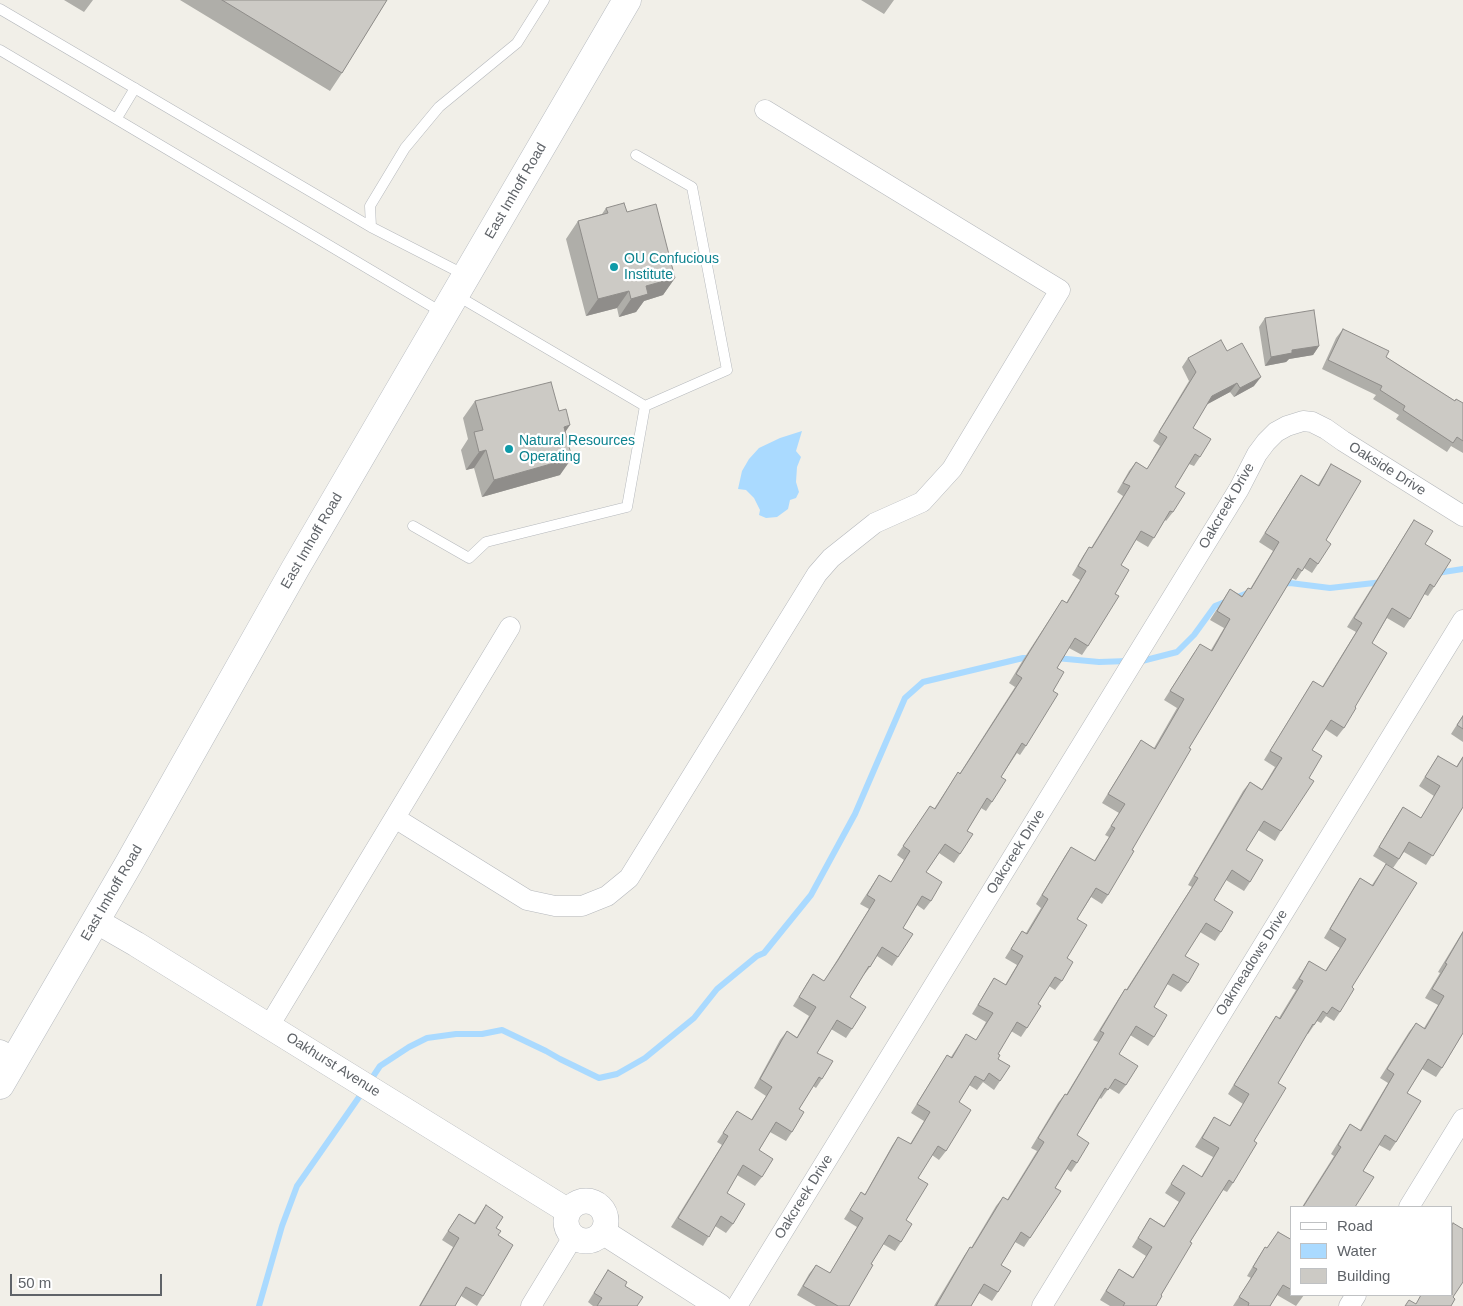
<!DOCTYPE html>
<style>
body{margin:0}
#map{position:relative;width:1463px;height:1306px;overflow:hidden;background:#f1efe8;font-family:Helvetica,sans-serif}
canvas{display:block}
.legend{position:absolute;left:1290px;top:1206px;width:162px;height:90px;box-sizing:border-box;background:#fff;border:1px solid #bfc1c3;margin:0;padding:6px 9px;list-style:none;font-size:15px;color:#5f6368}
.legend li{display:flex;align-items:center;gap:10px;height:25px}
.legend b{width:25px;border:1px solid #bfc1c3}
.scale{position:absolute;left:10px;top:1274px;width:152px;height:22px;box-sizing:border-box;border:2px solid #5f6368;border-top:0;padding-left:6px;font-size:15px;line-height:18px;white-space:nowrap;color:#5f6368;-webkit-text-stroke:4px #fff;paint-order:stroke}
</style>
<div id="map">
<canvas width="1463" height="1306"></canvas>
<ul class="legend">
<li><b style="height:6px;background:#fff"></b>Road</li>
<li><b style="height:14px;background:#aadaff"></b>Water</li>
<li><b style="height:14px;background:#cccac5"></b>Building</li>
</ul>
<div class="scale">50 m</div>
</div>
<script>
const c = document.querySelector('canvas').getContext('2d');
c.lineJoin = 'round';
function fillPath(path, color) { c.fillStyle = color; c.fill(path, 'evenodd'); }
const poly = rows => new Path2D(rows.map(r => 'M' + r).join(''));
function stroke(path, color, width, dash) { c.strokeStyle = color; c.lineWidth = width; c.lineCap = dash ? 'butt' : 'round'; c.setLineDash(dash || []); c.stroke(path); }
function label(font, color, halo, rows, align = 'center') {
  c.font = font + ' Helvetica,sans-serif'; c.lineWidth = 4.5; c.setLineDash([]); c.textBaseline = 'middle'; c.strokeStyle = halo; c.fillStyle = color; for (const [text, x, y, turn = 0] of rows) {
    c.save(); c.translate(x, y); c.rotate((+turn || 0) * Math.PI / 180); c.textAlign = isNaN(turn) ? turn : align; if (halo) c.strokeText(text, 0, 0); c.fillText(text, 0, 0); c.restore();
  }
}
fillPath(poly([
 [802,431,796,451,801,457,797,467,796,482,799,492,796,498,790,500,788,509,777,517,766,518,759,515,760,510,754,498,746,490,738,489,742,471,749,459,759,448,780,438]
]), '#aadaff');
stroke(poly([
 [1437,573,1463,569],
 [1281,584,1290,583,1330,588,1383,582],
 [1056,658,1099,662,1128,661],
 [1138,662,1177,652,1194,635,1215,606,1250,592],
 [370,1081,380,1066,409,1047,427,1038,456,1034,482,1034,502,1030,546,1051,560,1059,599,1078,617,1074,645,1058,694,1018,717,989,757,956,764,953,811,895,855,814,905,698,923,682,1023,658,1033,658],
 [259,1306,282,1226,297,1186,364,1090]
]), '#aadaff', 6);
const service = poly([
 [0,9,371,227],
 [0,50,443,313],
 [117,118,135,88],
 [636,155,692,187,727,370,645,406],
 [465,275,371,227,370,206,405,148,439,107,517,43,544,0],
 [413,526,469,558,486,542,627,507,645,406,456,295]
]);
const minor = poly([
 [395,818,527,900,555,906,582,906,607,896,629,878,817,574,831,558,875,523,922,502,952,469,1060,290,765,110],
 [269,1026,510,627],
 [0,1050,16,1058],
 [1409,1207,1463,1119],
 [531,1306,573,1237],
 [737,1306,1239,489,1257,454,1266,442,1276,432,1287,426,1303,421,1312,422,1326,429,1343,441,1463,516],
 [1042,1306,1463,620],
 [1349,1306,1356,1295]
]);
const tertiary = poly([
 [96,921,136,944,568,1211],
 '566 1221a20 20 0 1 1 40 0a20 20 0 1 1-40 0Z',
 [603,1232,719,1306]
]);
const secondary = poly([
 [0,1085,128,865,295,569,627,0]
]);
stroke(service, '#b5b8bc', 11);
stroke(minor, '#b5b8bc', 21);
stroke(tertiary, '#b5b8bc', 26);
stroke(secondary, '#b6babf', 29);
stroke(service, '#fff', 10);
stroke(minor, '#fff', 20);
stroke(tertiary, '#fff', 25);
stroke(secondary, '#fff', 28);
fillPath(poly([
 [64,0,93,0,84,12],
 [180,0,387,0,342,73,330,91],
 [861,0,894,0,884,14],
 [606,208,627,212,675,278,663,295,644,301,636,312,619,317,617,308,586,316,566,239,578,221,602,214],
 [1265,318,1319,346,1313,355,1289,359,1286,362,1265,366,1259,327],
 [1343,329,1386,357,1455,401,1463,403,1463,453,1451,446,1447,452,1396,419,1399,415,1373,399,1376,395,1322,369,1336,338],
 [1227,351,1254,386,1234,397,1230,392,1207,404,1193,428,1200,457,1194,466,1189,464,1175,487,1173,512,1166,521,1165,520,1148,547,1136,540,1121,565,1115,594,1088,646,1082,655,1069,648,1057,668,1053,691,1026,746,1020,755,1017,753,1001,777,992,802,986,811,981,808,967,831,960,854,954,863,939,853,926,872,931,901,924,910,917,905,903,928,898,957,892,966,877,956,870,967,863,976,850,997,852,1029,846,1038,831,1029,817,1053,822,1079,816,1088,813,1086,799,1109,792,1132,786,1141,770,1132,759,1150,762,1177,755,1186,737,1175,727,1193,733,1224,726,1233,715,1226,703,1246,671,1227,722,1145,717,1142,737,1111,751,1120,766,1096,754,1088,780,1040,787,1031,797,1037,809,1016,793,1006,807,983,813,974,824,981,869,909,860,904,879,875,891,882,904,860,897,855,930,806,934,809,958,772,960,773,1015,687,1009,683,1023,660,1062,600,1066,603,1080,580,1072,575,1083,556,1089,547,1091,548,1123,496,1117,492,1129,471,1136,462,1147,469,1160,446,1153,441,1189,381,1182,367,1188,358],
 [475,401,559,411,565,433,560,475,482,497,474,468,466,470,461,450,468,439,463,418],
 [1331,464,1326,540,1318,564,1312,573,1304,568,1296,580,1292,578,1189,748,1132,850,1108,895,1102,904,1091,897,1077,919,1062,981,1055,990,1049,986,1038,1004,1027,1028,1021,1037,1011,1031,998,1054,1000,1081,994,1090,983,1082,977,1090,969,1085,959,1102,946,1151,939,1160,932,1155,918,1178,906,1220,901,1242,895,1251,883,1244,871,1264,849,1306,816,1306,797,1295,809,1274,816,1265,830,1273,857,1227,844,1219,861,1192,865,1194,892,1146,898,1137,910,1144,924,1121,911,1113,947,1055,951,1057,966,1034,976,1040,986,1022,972,1014,994,978,1005,985,1017,965,1005,958,1022,931,1026,933,1041,908,1036,904,1065,856,1071,847,1094,861,1109,837,1105,835,1119,813,1102,803,1141,740,1154,748,1177,708,1164,700,1194,653,1211,650,1224,628,1210,620,1230,589,1242,596,1248,588,1250,589,1273,551,1259,542,1295,484,1301,475,1318,485],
 [1414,520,1425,544,1434,587,1428,596,1424,594,1410,619,1404,628,1387,618,1372,643,1355,707,1344,728,1337,737,1325,729,1312,750,1309,778,1281,831,1275,841,1258,830,1246,850,1250,882,1244,891,1226,880,1214,900,1221,932,1215,941,1200,932,1185,956,1188,983,1181,992,1167,984,1154,1007,1154,1037,1148,1046,1130,1035,1119,1054,1126,1085,1119,1094,1109,1088,1101,1099,1100,1098,1077,1135,1077,1163,1071,1172,1067,1169,1055,1188,1030,1238,1024,1247,1015,1242,1001,1265,998,1292,992,1301,979,1293,971,1306,934,1306,964,1256,970,1247,971,1248,996,1206,1003,1197,1007,1200,1037,1151,1031,1148,1058,1103,1065,1094,1066,1095,1098,1042,1093,1040,1119,998,1125,989,1126,990,1192,887,1188,885,1243,791,1250,782,1262,789,1275,767,1264,760,1313,681,1322,687,1356,632,1347,627],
 [1463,715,1463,742,1451,734],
 [1438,756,1456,767,1463,756,1463,807,1426,865,1404,852,1393,868,1373,856,1397,816,1403,807,1421,818,1434,796,1419,786],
 [1386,864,1352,987,1340,1012,1334,1021,1326,1016,1321,1023,1317,1021,1308,1034,1307,1034,1278,1083,1254,1141,1233,1183,1227,1192,1223,1190,1190,1242,1161,1295,1156,1306,1110,1306,1100,1300,1119,1269,1133,1277,1146,1256,1132,1247,1150,1218,1164,1226,1179,1202,1165,1193,1183,1165,1201,1177,1213,1157,1195,1147,1214,1117,1229,1126,1243,1104,1228,1094,1270,1025,1276,1016,1279,1018,1296,990,1292,988,1309,961,1325,971,1340,948,1324,938,1354,887,1360,878,1372,885],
 [1463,931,1463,1033,1442,1068,1436,1077,1422,1069,1407,1093,1396,1142,1390,1151,1379,1145,1363,1171,1355,1207,1302,1207,1334,1156,1331,1154,1344,1133,1350,1124,1360,1130,1388,1083,1380,1078,1409,1032,1416,1023,1424,1028,1438,1005,1425,998,1440,973,1438,972],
 [486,1205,496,1228,498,1235,483,1296,477,1306,461,1296,455,1306,419,1306,453,1247,442,1240,453,1223,459,1214,474,1223],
 [1278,1232,1292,1240,1292,1295,1304,1295,1296,1306,1277,1295,1270,1306,1233,1306,1251,1278,1247,1276,1259,1256,1265,1247,1267,1248],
 [608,1270,625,1286,637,1306,593,1306,588,1302]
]), '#afaea9');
fillPath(poly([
 [675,278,663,295,644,301,636,312,619,317,631,299,646,286],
 [629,291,617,308,586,316,598,299],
 [1319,346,1313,355,1289,359,1286,362,1265,366,1271,357,1292,350],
 [1261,377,1254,386,1234,397,1240,388],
 [1237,383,1230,392,1206,405,1212,396],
 [570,425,558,443,564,427],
 [486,450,474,468,466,470,479,452],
 [572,458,560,475,482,497,494,480]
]), '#8f8d8a');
const building = poly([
 [222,0,387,0,342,73,222,0],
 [624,203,627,212,656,204,675,278,646,286,648,294,631,299,629,291,598,299,578,221,608,213,606,208,624,203],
 [1314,310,1319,346,1292,350,1292,353,1271,357,1265,318,1314,310],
 [1343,329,1389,351,1386,357,1455,401,1456,399,1463,403,1463,441,1457,437,1453,443,1403,410,1405,406,1380,390,1382,386,1328,360,1343,329],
 [1221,340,1227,351,1242,343,1261,377,1240,388,1237,383,1212,396,1193,428,1211,439,1200,457,1195,454,1175,487,1185,493,1173,512,1170,511,1154,538,1141,531,1121,565,1129,570,1115,594,1119,596,1088,646,1075,638,1057,668,1064,672,1053,691,1058,694,1026,746,1022,743,1001,777,1006,780,992,802,987,798,967,831,973,834,960,854,945,844,926,872,942,882,931,901,922,896,903,928,913,934,898,957,882,947,870,967,869,966,850,997,866,1007,852,1029,837,1020,817,1053,833,1061,822,1079,819,1077,799,1109,804,1112,792,1132,776,1122,759,1150,773,1159,762,1177,743,1165,727,1193,745,1204,733,1224,721,1216,709,1237,678,1218,728,1136,723,1133,737,1111,752,1120,772,1087,760,1079,787,1031,797,1038,816,1007,799,997,813,974,824,981,838,960,875,900,867,895,879,875,891,882,910,851,903,846,930,806,935,809,958,772,960,774,1022,678,1016,674,1030,651,1062,600,1067,603,1086,571,1078,566,1089,547,1092,548,1130,486,1123,483,1136,462,1147,469,1167,437,1159,432,1196,372,1188,358,1221,340],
 [551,382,559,411,566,409,570,425,564,427,572,458,494,480,486,450,479,452,474,432,483,430,475,401,551,382],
 [1331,464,1361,481,1326,540,1331,544,1318,564,1310,558,1302,571,1298,568,1189,748,1191,749,1132,850,1134,851,1108,895,1096,888,1077,919,1087,925,1067,958,1073,962,1062,981,1055,977,1038,1004,1041,1006,1027,1028,1017,1022,998,1054,1000,1055,998,1059,1010,1066,1000,1081,989,1073,984,1081,975,1076,959,1102,971,1110,946,1151,938,1146,918,1178,928,1184,906,1220,912,1224,901,1242,889,1235,871,1264,873,1265,849,1306,838,1306,803,1286,816,1265,830,1273,863,1218,850,1210,861,1192,865,1195,898,1137,911,1144,930,1112,917,1104,947,1055,952,1058,966,1034,976,1040,993,1013,978,1005,994,978,1006,985,1023,956,1011,949,1022,931,1027,934,1048,899,1042,895,1071,847,1095,861,1115,828,1111,826,1125,804,1108,794,1141,740,1155,749,1184,699,1170,691,1200,644,1212,651,1230,619,1217,611,1230,589,1242,597,1248,588,1251,589,1279,542,1265,533,1301,475,1319,486,1331,464],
 [1414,520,1433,531,1425,544,1451,560,1434,587,1430,584,1410,619,1392,608,1372,643,1387,653,1355,707,1356,708,1344,728,1331,720,1312,750,1322,756,1309,778,1314,781,1281,831,1264,821,1246,850,1263,860,1250,882,1232,870,1214,900,1233,912,1221,932,1206,923,1185,956,1199,964,1188,983,1173,974,1154,1007,1167,1015,1154,1037,1136,1026,1119,1054,1138,1066,1126,1085,1115,1079,1108,1090,1105,1088,1077,1135,1089,1143,1077,1163,1072,1160,1055,1188,1061,1191,1030,1238,1021,1232,1001,1265,1011,1271,998,1292,984,1284,971,1306,936,1306,970,1247,972,1248,1003,1197,1008,1200,1044,1142,1038,1138,1065,1094,1067,1095,1104,1033,1100,1031,1125,989,1127,990,1198,878,1194,876,1250,782,1262,790,1282,758,1270,751,1313,681,1323,687,1362,623,1354,618,1414,520],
 [1463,716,1463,729,1457,725,1463,716],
 [1438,756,1457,767,1463,757,1463,807,1433,856,1409,842,1399,859,1379,847,1403,807,1421,818,1440,786,1425,777,1438,756],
 [1386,864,1417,883,1352,987,1354,989,1340,1012,1332,1007,1327,1014,1323,1011,1314,1025,1313,1024,1278,1083,1286,1088,1254,1141,1257,1143,1233,1183,1229,1180,1190,1242,1192,1243,1161,1295,1162,1296,1156,1306,1123,1306,1125,1303,1106,1291,1119,1269,1133,1278,1152,1247,1138,1238,1150,1218,1164,1227,1185,1193,1171,1184,1183,1165,1202,1177,1219,1148,1202,1138,1214,1117,1230,1126,1249,1094,1234,1085,1276,1016,1280,1019,1303,981,1299,979,1309,961,1326,971,1346,939,1330,929,1360,878,1373,886,1386,864],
 [1463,932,1463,1033,1442,1068,1428,1059,1407,1093,1421,1101,1396,1142,1385,1135,1363,1171,1374,1177,1355,1207,1303,1207,1341,1147,1338,1145,1350,1124,1361,1131,1394,1074,1387,1069,1416,1023,1425,1029,1444,996,1432,989,1447,964,1445,963,1463,932],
 [486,1205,503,1217,496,1228,501,1231,498,1235,513,1245,483,1296,466,1287,455,1306,420,1306,459,1238,448,1231,459,1214,475,1224,486,1205],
 [1453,1223,1463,1229,1463,1282,1453,1297,1455,1299,1451,1306,1405,1306,1409,1300,1416,1304,1421,1295,1452,1295,1452,1225,1453,1223],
 [1278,1232,1292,1240,1292,1290,1283,1285,1270,1306,1248,1306,1249,1303,1239,1297,1257,1269,1253,1267,1265,1247,1267,1248,1278,1232],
 [608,1270,627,1282,625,1286,643,1297,637,1306,597,1306,602,1298,594,1293,608,1270]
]);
fillPath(building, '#cccac5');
stroke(building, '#8f8d8a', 1);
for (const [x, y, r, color] of [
 [614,267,5,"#0f9aa8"],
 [509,449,5,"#0f9aa8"]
]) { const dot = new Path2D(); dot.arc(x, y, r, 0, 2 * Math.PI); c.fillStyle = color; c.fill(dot); stroke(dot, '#fff', 2); }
label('14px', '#5f6368', '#fff', [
 ["East Imhoff Road",516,191,-60],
 ["Oakside Drive",1387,469,32],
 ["Oakcreek Drive",1227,506,-60],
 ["East Imhoff Road",312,541,-60],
 ["Oakcreek Drive",1016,852,-58],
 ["East Imhoff Road",112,893,-60],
 ["Oakmeadows Drive",1252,963,-58],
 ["Oakhurst Avenue",333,1065,32],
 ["Oakcreek Drive",804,1197,-58]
]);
label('14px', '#0d838f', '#fff', [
 ["OU Confucious",624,259],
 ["Institute",624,275],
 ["Natural Resources",519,441],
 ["Operating",519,457]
], 'left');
</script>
